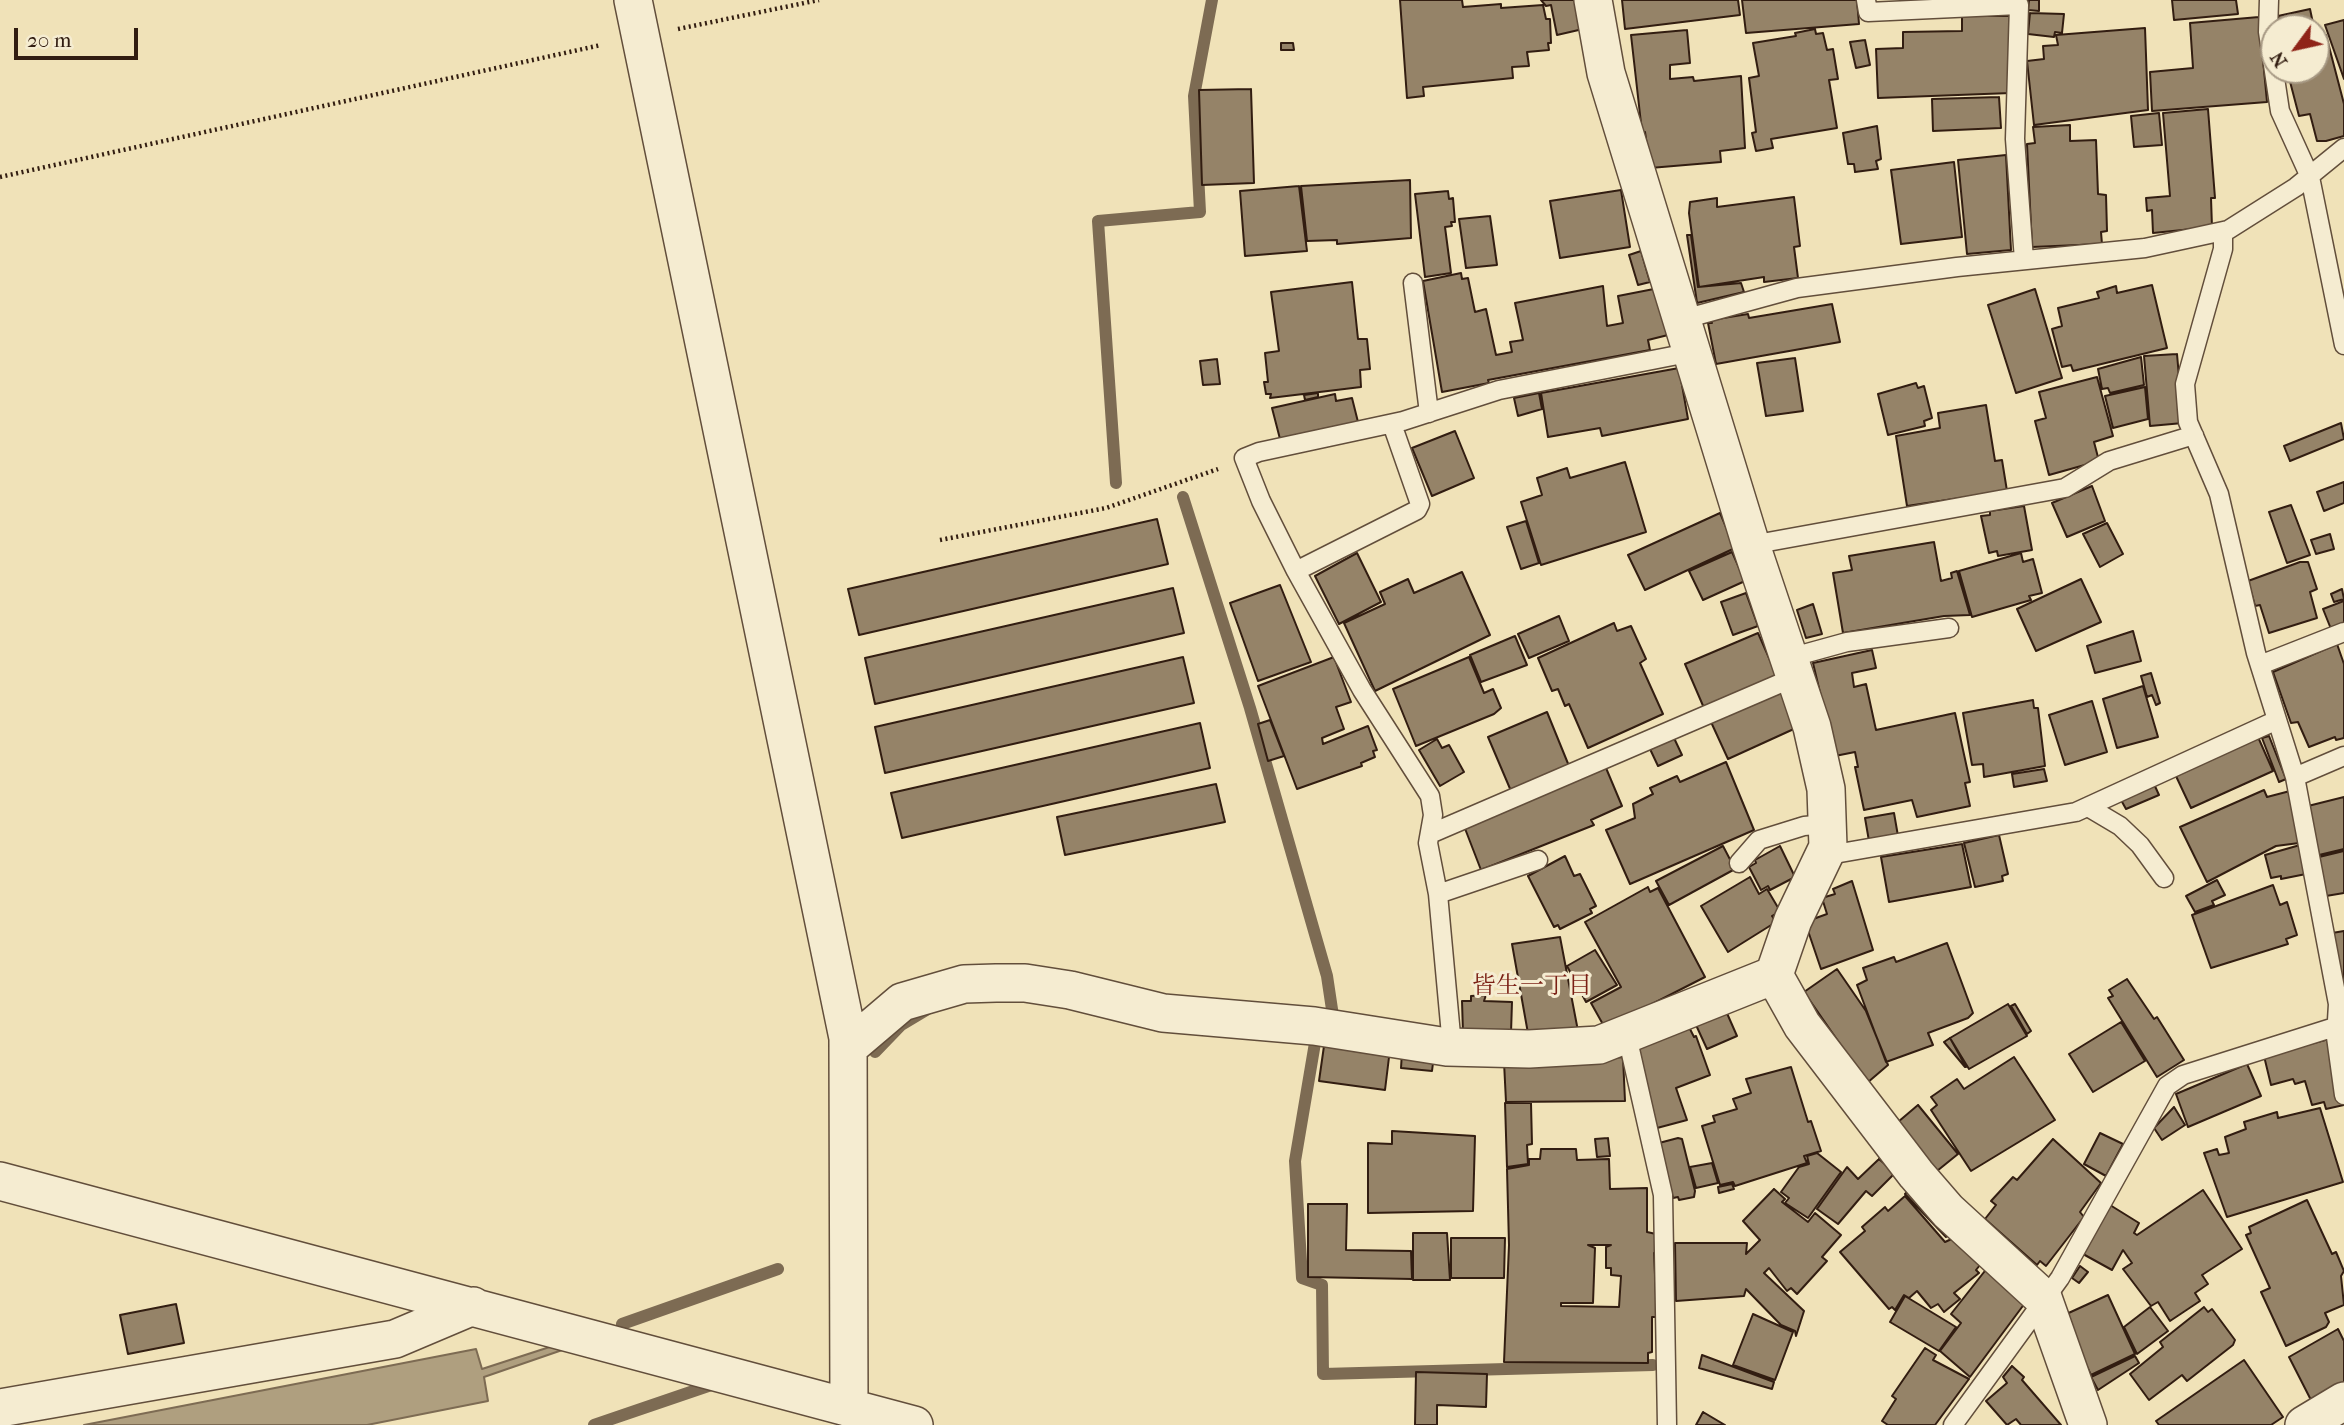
<!DOCTYPE html>
<meta charset="utf-8">
<style>
body{margin:0}
#map{position:relative;width:2344px;height:1425px;overflow:hidden;background:#f0e2b8;font-family:"IM FELL French Canon",serif}
canvas{display:block}
.north{position:absolute;left:2260px;top:14px;width:70px;height:70px;box-sizing:border-box;background:#f5ecd1;border:2px solid #a79984;border-radius:50%;rotate:237deg;font-size:19px;font-weight:700;line-height:28px;text-align:center;color:#321d11}
.north::after{content:'';display:block;margin:auto;width:24px;height:32px;background:#8f2418;clip-path:polygon(50% 0,100% 100%,50% 72%,0 100%)}
.scale{position:absolute;left:14px;top:28px;width:124px;height:32px;box-sizing:border-box;border:4px solid #321d11;border-top:0;padding-left:9px;font-size:21px;line-height:24px;white-space:nowrap;color:#321d11;-webkit-text-stroke:5px #f5ecd1;paint-order:stroke}
</style>
<div id="map">
<canvas width="2344" height="1425"></canvas>
<div class="north">N</div>
<div class="scale">20 m</div>
</div>
<script>
const c = document.querySelector('canvas').getContext('2d');
c.lineJoin = 'round';
function fillPath(path, color) { c.fillStyle = color; c.fill(path, 'evenodd'); }
const poly = rows => new Path2D(rows.map(r => 'M' + r).join(''));
function stroke(path, color, width, dash) { c.strokeStyle = color; c.lineWidth = width; c.lineCap = dash ? 'butt' : 'round'; c.setLineDash(dash || []); c.stroke(path); }
function label(font, color, halo, rows, align = 'center') {
  c.font = font + ' "IM FELL French Canon","Noto Serif JP",serif'; c.lineWidth = 6; c.setLineDash([]); c.textBaseline = 'middle'; c.strokeStyle = halo; c.fillStyle = color; for (const [text, x, y, turn = 0] of rows) {
    c.save(); c.translate(x, y); c.rotate((+turn || 0) * Math.PI / 180); c.textAlign = isNaN(turn) ? turn : align; if (halo) c.strokeText(text, 0, 0); c.fillText(text, 0, 0); c.restore();
  }
}
const water = poly([
 [565,1342,571,1347,484,1377,488,1401,367,1425,84,1425,476,1349,482,1369,565,1342]
]);
fillPath(water, '#af9f7f');
stroke(water, '#7d6b53', 2);
stroke(poly([
 [1116,483,1098,221,1200,212,1194,96,1212,0],
 [1183,497,1250,708,1327,976,1333,1016],
 [1309,1038,1316,1037,1295,1161,1302,1278,1322,1285,1323,1374,1653,1365],
 [875,1052,901,1025,926,1010],
 [622,1324,778,1269],
 [594,1425,717,1383]
]), '#7d6b53', 12);
const building = poly([
 [1400,0,1462,0,1463,7,1501,4,1501,8,1543,5,1546,19,1550,19,1551,43,1548,43,1549,50,1527,52,1529,66,1512,67,1513,78,1423,87,1424,96,1407,98,1400,0],
 [1541,0,1576,0,1583,29,1557,35,1551,5,1546,6,1541,0],
 [1622,0,1738,0,1740,15,1625,29,1622,0],
 [1742,0,1857,0,1859,24,1746,33,1742,0],
 [2029,0,2039,0,2039,11,2028,10,2029,0],
 [2172,0,2236,0,2238,14,2174,20,2172,0],
 [2310,9,2314,28,2281,28,2278,16,2310,9],
 [2030,13,2064,14,2062,33,2055,32,2054,37,2028,34,2030,13],
 [1962,16,2010,16,2011,93,1878,98,1876,49,1903,48,1903,32,1962,31,1962,16],
 [2259,17,2267,102,2152,111,2150,72,2193,68,2190,23,2259,17],
 [2344,20,2344,79,2325,25,2344,20],
 [2145,28,2148,110,2034,125,2027,61,2044,59,2043,46,2058,45,2056,35,2145,28],
 [1815,29,1816,34,1823,33,1827,50,1833,49,1838,79,1829,80,1837,128,1771,139,1773,148,1756,151,1752,133,1756,132,1749,78,1759,76,1753,43,1796,36,1795,33,1815,29],
 [1687,30,1690,63,1670,65,1670,79,1693,77,1694,81,1741,76,1745,148,1720,151,1721,162,1650,168,1645,132,1642,132,1631,35,1687,30],
 [2326,35,2344,104,2344,136,2326,141,2317,141,2310,114,2299,116,2287,70,2316,70,2316,38,2326,35],
 [1865,40,1870,65,1856,68,1850,42,1865,40],
 [1281,43,1293,43,1294,50,1281,50,1281,43],
 [1251,89,1254,183,1202,185,1199,90,1251,89],
 [1999,97,2001,128,1933,131,1932,99,1999,97],
 [2208,109,2215,198,2211,198,2212,227,2153,233,2152,210,2147,211,2146,198,2170,196,2163,113,2208,109],
 [2159,113,2162,145,2134,147,2131,116,2159,113],
 [2070,125,2070,141,2096,140,2098,194,2106,195,2107,231,2101,232,2102,244,2032,247,2027,144,2035,143,2033,127,2070,125],
 [1877,126,1881,159,1876,161,1878,169,1855,172,1854,164,1848,164,1843,133,1877,126],
 [2006,155,2011,250,1967,254,1958,160,2006,155],
 [1954,162,1962,237,1901,244,1891,170,1954,162],
 [1410,180,1411,238,1337,244,1337,240,1307,241,1301,186,1410,180],
 [1299,186,1307,251,1245,256,1240,191,1299,186],
 [1621,190,1630,247,1560,258,1550,201,1621,190],
 [1448,191,1449,199,1453,198,1455,222,1451,222,1452,226,1445,227,1451,273,1425,277,1415,194,1448,191],
 [1794,197,1800,246,1794,247,1798,278,1764,282,1764,277,1699,287,1689,213,1690,202,1717,198,1717,207,1794,197],
 [1490,216,1497,265,1466,268,1459,219,1490,216],
 [1687,235,1691,235,1698,287,1741,283,1744,292,1697,303,1687,235],
 [1641,251,1650,282,1638,285,1629,255,1641,251],
 [1461,273,1462,279,1468,278,1475,312,1486,309,1496,355,1512,352,1510,342,1523,340,1515,303,1603,286,1607,326,1623,323,1618,296,1659,288,1668,335,1648,340,1650,350,1488,380,1489,383,1442,392,1423,281,1461,273],
 [1352,282,1358,339,1367,339,1370,369,1360,370,1361,387,1270,398,1271,394,1266,394,1264,382,1268,382,1265,353,1279,351,1271,292,1352,282],
 [2152,285,2167,348,2073,371,2071,365,2062,367,2052,329,2062,326,2058,308,2099,298,2097,292,2116,286,2117,293,2152,285],
 [2035,289,2062,378,2016,393,1988,305,2035,289],
 [1832,304,1840,342,1716,364,1708,323,1712,323,1711,320,1748,314,1749,318,1832,304],
 [2177,354,2183,423,2150,426,2144,356,2177,354],
 [2141,357,2144,385,2110,393,2108,388,2102,389,2098,369,2141,357],
 [1795,358,1803,411,1766,416,1757,363,1795,358],
 [1217,359,1220,384,1203,385,1200,361,1217,359],
 [1679,368,1688,419,1602,436,1600,428,1548,437,1541,393,1679,368],
 [2097,377,2113,436,2094,442,2099,461,2049,475,2035,421,2046,418,2039,392,2097,377],
 [1916,383,1918,388,1924,386,1932,418,1924,421,1925,426,1888,435,1878,394,1916,383],
 [2145,387,2148,419,2113,428,2105,396,2145,387],
 [1318,393,1318,397,1305,400,1304,395,1318,393],
 [1539,393,1542,409,1518,416,1514,398,1539,393],
 [1335,394,1336,401,1352,398,1358,422,1280,439,1272,408,1335,394],
 [1986,405,1995,461,2002,460,2007,491,1907,506,1896,436,1940,428,1938,413,1986,405],
 [2341,423,2344,439,2290,461,2284,446,2341,423],
 [1455,431,1474,478,1432,496,1412,448,1455,431],
 [1625,462,1646,532,1541,565,1521,502,1542,495,1537,478,1567,468,1570,478,1625,462],
 [2344,482,2344,503,2324,511,2317,492,2344,482],
 [2092,486,2105,521,2067,537,2052,503,2092,486],
 [2291,505,2310,555,2287,563,2269,512,2291,505],
 [2024,506,2032,550,1998,556,1997,551,1989,553,1981,516,1990,515,1990,511,2024,506],
 [1720,513,1735,548,1645,590,1628,555,1720,513],
 [1157,519,1168,564,859,635,848,589,1157,519],
 [1526,521,1539,563,1521,569,1507,527,1526,521],
 [2107,523,2123,554,2100,567,2083,534,2107,523],
 [2330,534,2334,549,2316,554,2311,540,2330,534],
 [1934,542,1941,581,1952,578,1951,573,1957,571,1970,615,1944,616,1843,633,1833,573,1852,570,1849,556,1934,542],
 [1732,552,1745,581,1703,600,1689,571,1732,552],
 [1357,553,1381,602,1339,624,1315,576,1357,553],
 [2021,553,2023,562,2033,559,2042,593,2029,596,2031,600,1972,617,1959,571,2021,553],
 [2300,562,2308,562,2317,589,2310,592,2317,618,2269,633,2260,605,2255,606,2248,581,2300,562],
 [1462,572,1490,635,1375,691,1344,623,1385,604,1380,592,1408,579,1414,593,1462,572],
 [2081,579,2101,622,2036,651,2017,609,2081,579],
 [1280,585,1311,662,1258,681,1230,603,1280,585],
 [1173,588,1184,633,875,704,865,658,1173,588],
 [2342,589,2344,599,2334,602,2331,594,2342,589],
 [1746,593,1758,626,1733,635,1721,602,1746,593],
 [2344,601,2344,624,2331,629,2323,609,2344,601],
 [1813,604,1822,634,1806,638,1797,610,1813,604],
 [1559,616,1569,641,1529,658,1518,634,1559,616],
 [1614,623,1617,631,1631,626,1646,659,1640,663,1663,714,1588,748,1569,704,1565,706,1558,689,1552,691,1538,658,1614,623],
 [2133,631,2141,661,2095,673,2087,646,2133,631],
 [1758,633,1777,676,1704,708,1685,664,1758,633],
 [1515,636,1527,665,1481,682,1470,655,1515,636],
 [2337,644,2344,664,2344,738,2336,740,2335,737,2309,747,2298,722,2291,723,2273,672,2337,644],
 [1872,650,1876,668,1852,673,1854,687,1866,684,1876,730,1955,713,1970,782,1965,783,1970,806,1917,817,1912,800,1864,810,1855,767,1858,767,1855,752,1835,756,1813,663,1872,650],
 [1183,657,1194,703,885,773,875,727,1183,657],
 [1334,657,1351,702,1336,707,1344,729,1322,738,1323,744,1368,726,1377,750,1373,751,1375,757,1361,763,1362,766,1297,789,1258,686,1334,657],
 [1469,657,1484,693,1493,689,1501,708,1494,714,1416,746,1393,689,1469,657],
 [2151,673,2160,703,2156,705,2152,695,2147,697,2141,676,2151,673],
 [2143,686,2158,737,2117,748,2103,699,2143,686],
 [1780,690,1796,728,1728,759,1711,722,1780,690],
 [2033,700,2034,708,2038,708,2045,766,1984,777,1983,764,1972,765,1963,713,2033,700],
 [2092,701,2107,752,2065,765,2049,715,2092,701],
 [1547,712,1569,766,1511,791,1488,737,1547,712],
 [1270,720,1284,756,1268,761,1258,724,1270,720],
 [1200,723,1210,768,902,838,891,793,1200,723],
 [2269,736,2286,779,2279,782,2262,738,2269,736],
 [2258,737,2273,771,2191,808,2175,774,2258,737],
 [1674,738,1682,755,1658,766,1650,749,1674,738],
 [1437,739,1442,748,1449,745,1464,772,1440,786,1419,750,1437,739],
 [1726,762,1754,830,1630,884,1606,830,1635,818,1633,804,1653,794,1650,788,1677,776,1680,782,1726,762],
 [1606,768,1622,806,1591,820,1594,825,1481,870,1464,826,1606,768],
 [2044,769,2047,781,2014,787,2012,774,2044,769],
 [1216,784,1225,822,1065,855,1057,817,1216,784],
 [2154,784,2159,795,2126,809,2121,800,2154,784],
 [2264,790,2267,797,2290,791,2299,843,2276,846,2207,882,2180,827,2264,790],
 [2344,797,2344,849,2319,855,2308,806,2344,797],
 [1894,813,1898,836,1869,841,1865,818,1894,813],
 [1999,835,2008,874,2002,876,2003,881,1975,887,1964,843,1999,835],
 [1962,844,1971,887,1889,902,1881,857,1962,844],
 [2300,845,2306,874,2281,879,2281,876,2271,878,2265,855,2300,845],
 [1723,846,1735,869,1669,905,1656,881,1723,846],
 [1780,846,1795,877,1770,890,1768,886,1761,890,1749,867,1756,863,1755,860,1780,846],
 [2344,851,2344,893,2326,896,2319,857,2344,851],
 [1565,856,1574,876,1580,874,1596,906,1590,909,1592,913,1560,929,1558,925,1554,927,1528,876,1565,856],
 [1750,877,1759,894,1767,889,1780,911,1772,916,1776,922,1728,952,1701,906,1750,877],
 [2217,880,2225,895,2212,901,2214,905,2195,912,2186,896,2217,880],
 [1852,881,1873,950,1821,969,1805,922,1827,914,1822,898,1835,894,1833,889,1852,881],
 [2273,885,2280,905,2287,902,2297,935,2286,939,2288,944,2211,968,2192,915,2273,885],
 [1648,887,1650,892,1658,888,1705,977,1605,1028,1591,1003,1621,987,1585,922,1648,887],
 [2344,931,2344,1002,2332,933,2344,931],
 [1560,937,1578,1031,1529,1039,1512,944,1560,937],
 [1947,943,1973,1013,1968,1018,1928,1033,1933,1045,1886,1062,1857,985,1867,980,1863,968,1894,957,1896,962,1947,943],
 [1595,950,1617,985,1586,1002,1567,966,1595,950],
 [1837,969,1866,1011,1888,1065,1867,1083,1804,992,1837,969],
 [2127,979,2154,1019,2157,1017,2184,1060,2157,1077,2108,998,2113,996,2109,990,2127,979],
 [1486,995,1484,1001,1512,1002,1511,1033,1463,1033,1462,1001,1471,1001,1471,996,1486,995],
 [2008,1004,2027,1036,1969,1069,1950,1038,2008,1004],
 [2015,1004,2031,1031,2027,1034,2011,1006,2015,1004],
 [1726,1011,1737,1036,1707,1049,1696,1025,1726,1011],
 [2121,1022,2145,1061,2093,1092,2069,1054,2121,1022],
 [1689,1027,1694,1037,1696,1036,1710,1075,1676,1088,1687,1120,1657,1128,1638,1056,1639,1047,1689,1027],
 [1950,1038,1966,1067,1965,1067,1944,1042,1950,1038],
 [1325,1039,1390,1049,1385,1090,1319,1081,1325,1039],
 [2329,1039,2331,1061,2344,1105,2326,1109,2324,1102,2312,1105,2305,1081,2295,1084,2293,1079,2271,1085,2264,1056,2329,1039],
 [1402,1052,1434,1055,1432,1071,1401,1068,1402,1052],
 [1623,1057,1625,1101,1506,1102,1504,1062,1623,1057],
 [2014,1057,2055,1120,1971,1171,1931,1110,1937,1105,1931,1097,1957,1079,1964,1089,2014,1057],
 [2247,1064,2261,1096,2188,1127,2176,1094,2247,1064],
 [1791,1067,1808,1122,1811,1121,1821,1151,1804,1156,1807,1163,1735,1186,1733,1182,1720,1185,1702,1126,1715,1122,1713,1116,1737,1109,1733,1099,1751,1093,1746,1079,1791,1067],
 [1505,1103,1531,1103,1532,1144,1527,1145,1528,1164,1507,1167,1505,1103],
 [1918,1105,1958,1154,1937,1171,1898,1122,1918,1105],
 [2174,1107,2185,1125,2162,1140,2154,1128,2174,1107],
 [2320,1108,2343,1182,2227,1217,2204,1153,2217,1149,2219,1155,2229,1153,2225,1137,2246,1129,2244,1122,2277,1112,2278,1118,2320,1108],
 [1392,1131,1475,1136,1473,1211,1368,1213,1368,1143,1392,1144,1392,1131],
 [2100,1133,2123,1144,2106,1176,2084,1164,2100,1133],
 [1608,1138,1610,1156,1597,1157,1595,1139,1608,1138],
 [1678,1138,1682,1139,1695,1191,1694,1197,1679,1200,1678,1197,1673,1198,1659,1143,1678,1138],
 [2053,1139,2101,1183,2080,1212,2084,1217,2046,1266,2040,1261,2037,1265,1985,1219,1996,1205,1991,1201,2013,1177,2017,1180,2053,1139],
 [1541,1149,1576,1149,1577,1160,1609,1159,1610,1189,1647,1188,1647,1232,1656,1234,1657,1252,1654,1253,1657,1317,1652,1317,1652,1352,1648,1353,1648,1363,1504,1362,1509,1245,1507,1169,1529,1165,1529,1159,1540,1159,1541,1149],
 [1588,1245,1611,1245,1606,1247,1606,1268,1611,1268,1611,1275,1621,1276,1619,1307,1561,1306,1561,1303,1593,1303,1595,1248,1588,1245],
 [1817,1153,1841,1172,1808,1218,1785,1203,1789,1198,1781,1192,1799,1167,1809,1164,1807,1156,1817,1153],
 [1879,1159,1895,1173,1872,1196,1866,1191,1838,1224,1817,1209,1847,1167,1858,1179,1879,1159],
 [1712,1163,1718,1183,1696,1188,1690,1167,1712,1163],
 [1732,1184,1734,1189,1719,1193,1718,1187,1732,1184],
 [1774,1189,1785,1199,1782,1202,1808,1222,1815,1213,1841,1235,1822,1257,1827,1261,1797,1294,1791,1288,1787,1291,1769,1268,1764,1273,1804,1311,1796,1336,1795,1331,1781,1325,1746,1289,1744,1296,1676,1301,1675,1243,1747,1243,1746,1254,1760,1240,1743,1221,1774,1189],
 [1909,1190,1949,1235,1946,1237,1905,1194,1909,1190],
 [2203,1190,2242,1249,2202,1275,2208,1284,2195,1293,2200,1301,2170,1321,2158,1302,2151,1306,2123,1269,2132,1263,2123,1250,2112,1270,2083,1254,2110,1205,2139,1223,2134,1233,2137,1235,2203,1190],
 [1905,1196,1945,1242,1956,1237,1984,1260,1976,1270,1979,1273,1954,1293,1960,1299,1944,1312,1938,1304,1931,1308,1917,1291,1909,1298,1904,1295,1895,1310,1892,1307,1889,1309,1840,1252,1865,1231,1862,1227,1885,1207,1888,1211,1905,1196],
 [2307,1200,2332,1254,2336,1252,2344,1271,2341,1276,2344,1305,2325,1313,2329,1322,2326,1327,2286,1346,2261,1292,2270,1288,2246,1235,2251,1233,2249,1227,2307,1200],
 [1308,1204,1347,1204,1346,1250,1411,1251,1412,1279,1308,1277,1308,1204],
 [1413,1233,1447,1233,1450,1280,1413,1280,1413,1233],
 [1451,1238,1505,1238,1504,1278,1451,1278,1451,1238],
 [2080,1266,2088,1272,2079,1283,2072,1278,2080,1266],
 [1988,1267,2028,1299,1970,1377,1940,1351,1961,1323,1951,1314,1988,1267],
 [2108,1295,2135,1354,2091,1375,2062,1316,2108,1295],
 [1905,1296,1956,1327,1939,1351,1890,1322,1905,1296],
 [176,1304,184,1343,128,1354,120,1315,176,1304],
 [2150,1307,2168,1331,2137,1354,2124,1327,2150,1307],
 [2204,1307,2208,1312,2212,1309,2235,1340,2233,1345,2187,1381,2182,1375,2149,1400,2130,1374,2163,1347,2160,1342,2204,1307],
 [1753,1314,1793,1332,1775,1380,1733,1365,1753,1314],
 [2338,1329,2344,1341,2344,1387,2313,1404,2289,1357,2338,1329],
 [1925,1348,1936,1355,1933,1360,1969,1379,1935,1425,1888,1425,1882,1421,1896,1399,1892,1396,1925,1348],
 [1702,1355,1774,1382,1772,1389,1699,1368,1702,1355],
 [2135,1356,2139,1363,2098,1390,2091,1377,2135,1356],
 [2244,1360,2283,1417,2271,1425,2159,1425,2156,1421,2244,1360],
 [2012,1366,2024,1377,2022,1380,2061,1425,2021,1425,2016,1419,2007,1425,1986,1401,2007,1383,2003,1377,2012,1366],
 [1416,1372,1487,1374,1486,1407,1437,1405,1437,1425,1415,1425,1416,1372],
 [1703,1412,1725,1425,1696,1425,1703,1412]
]);
fillPath(building, '#958368');
stroke(building, '#321d11', 2);
const lane = poly([
 [1866,0,1868,12,2019,5,2015,139,2024,260],
 [2269,0,2268,32,2280,111,2310,177,2344,345],
 [2223,231,2223,249,2185,384,2188,422,2219,494,2256,653,2295,777,2338,1004,2336,1037,2344,1095],
 [1413,283,1429,413],
 [1684,319,1797,288,1957,267,2145,248,2228,230,2296,187,2344,148],
 [1751,545,2065,488,2109,461,2194,435],
 [1296,571,1417,510,1420,504,1392,424],
 [1789,658,1847,642,1949,628],
 [2260,665,2344,632],
 [2295,777,2344,756],
 [2088,807,2120,826,2140,845,2164,878],
 [1430,834,1795,677],
 [1823,856,2076,812,2277,720],
 [1739,863,1759,840,1804,826,1828,824],
 [1438,894,1538,860],
 [1627,1036,1663,1195,1667,1425],
 [1452,1046,1438,894,1428,843,1433,815,1430,796,1362,690,1296,571,1261,501,1244,458,1259,452,1403,421,1499,390,1693,352],
 [1953,1425,2060,1278,2167,1086,2183,1075,2344,1024]
]);
const street = poly([
 [633,0,848,1038,849,1408],
 [1774,975,1802,1025,1916,1174,1948,1211,2043,1298,2088,1425],
 [849,1047,902,1002,964,984,996,983,1025,983,1070,990,1163,1013,1314,1026,1447,1047,1529,1049,1599,1045,1774,975,1793,920,1828,847,1826,789,1812,727,1751,545,1606,73,1593,0],
 [0,1181,914,1425],
 [0,1408,395,1339,473,1306],
 [2304,1425,2344,1401]
]);
stroke(lane, '#624e3b', 21);
stroke(street, '#624e3b', 40);
stroke(poly([
 [678,29,819,0],
 [0,177,601,45],
 [940,540,1106,508,1218,469]
]), '#321d11', 4.5, [2, 3.5]);
stroke(lane, '#f5ecd1', 18);
stroke(street, '#f5ecd1', 37);
label('24px', '#7a1f14', '#f5ecd1', [
 ["皆生一丁目",1532,987]
]);
</script>
